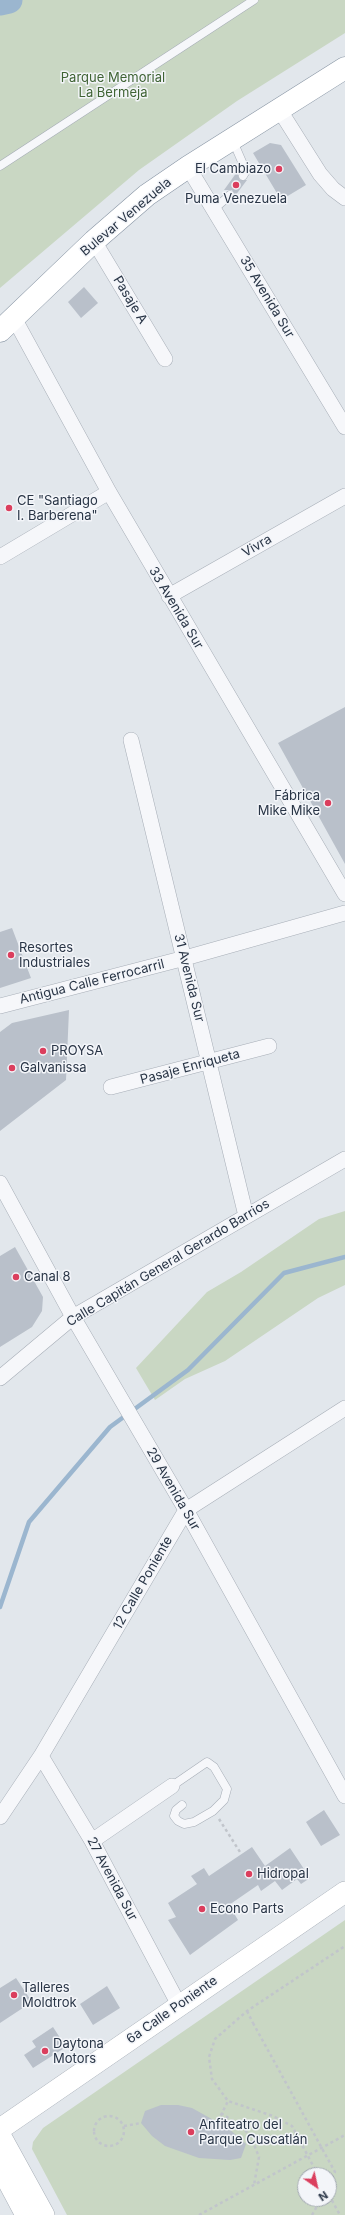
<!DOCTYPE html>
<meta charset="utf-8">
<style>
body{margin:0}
#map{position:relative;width:345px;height:2215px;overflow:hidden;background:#e2e7ec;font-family:Inter,sans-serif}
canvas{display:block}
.north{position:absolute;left:297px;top:2167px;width:40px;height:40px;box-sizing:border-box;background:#f3f5f9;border:1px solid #a2a8b1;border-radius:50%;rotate:146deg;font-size:11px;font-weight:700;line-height:16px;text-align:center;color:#293546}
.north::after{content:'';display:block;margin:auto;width:14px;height:18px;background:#db3e5d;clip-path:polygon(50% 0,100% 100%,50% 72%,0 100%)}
</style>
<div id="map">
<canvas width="345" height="2215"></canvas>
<div class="north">N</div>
</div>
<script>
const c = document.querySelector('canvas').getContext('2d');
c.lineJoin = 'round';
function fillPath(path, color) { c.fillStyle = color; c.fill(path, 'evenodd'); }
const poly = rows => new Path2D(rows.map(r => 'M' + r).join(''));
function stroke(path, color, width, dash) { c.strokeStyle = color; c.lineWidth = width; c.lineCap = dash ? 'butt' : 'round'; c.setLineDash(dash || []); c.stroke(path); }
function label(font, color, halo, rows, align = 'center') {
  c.font = font + ' Inter,sans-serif'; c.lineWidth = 3; c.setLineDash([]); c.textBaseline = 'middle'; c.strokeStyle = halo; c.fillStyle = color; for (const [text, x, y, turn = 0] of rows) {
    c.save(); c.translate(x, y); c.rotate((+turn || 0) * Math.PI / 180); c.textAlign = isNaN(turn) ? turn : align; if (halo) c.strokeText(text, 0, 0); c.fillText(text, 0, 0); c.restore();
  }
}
fillPath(poly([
 [0,0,345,0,345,33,237,101,139,170,0,288],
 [345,1211,345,1285,318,1298,225,1361,185,1379,155,1400,136,1368,207,1292,241,1272,319,1219],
 [345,1920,345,2215,67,2215,32,2149,33,2142,43,2128],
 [305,2175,329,2175,329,2199,305,2199]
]), '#c9d7c3');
stroke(poly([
 [0,1607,29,1522,110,1427,188,1370,284,1273,345,1257]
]), '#9bb6cf', 4.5);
stroke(poly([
 [0,2,9,0]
]), '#9bb6cf', 27);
fillPath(poly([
 [270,143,281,145,306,185,281,200,253,153],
 [237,172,240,180,247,180,235,196,232,190,224,190],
 [84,287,98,303,81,318,68,302],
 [345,707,345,864,278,743],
 [12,928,31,978,0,988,0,932],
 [69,1010,66,1080,0,1131,0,1032,12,1023],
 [15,1247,43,1297,42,1311,32,1327,0,1347,0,1256],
 [324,1810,340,1835,321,1846,306,1822],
 [252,1847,265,1866,290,1848,310,1878,301,1884,297,1879,282,1890,275,1881,261,1891,258,1885,229,1905,238,1920,190,1955,168,1920,176,1917,168,1903,197,1884,191,1876,204,1868,209,1876],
 [16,1978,32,2002,0,2023,0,1988],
 [107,1986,120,2008,93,2025,80,2004],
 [53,2027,66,2047,33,2068,24,2055,36,2047,32,2041],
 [161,2105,178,2105,192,2108,228,2128,246,2144,241,2158,230,2160,199,2158,165,2146,152,2136,141,2123,145,2111]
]), '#b9c0ca');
const lane = poly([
 [233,141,246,171,243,176],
 [0,166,254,0],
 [214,209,230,195],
 [172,1786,207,1762,214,1767,227,1789,224,1800,213,1811,194,1822,184,1824,178,1821,174,1816,176,1810,182,1805]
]);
const street = poly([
 [279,109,320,174,333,189,345,198],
 [188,167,345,427],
 [94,241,165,359],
 [14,318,109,492,345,894],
 [0,557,109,492],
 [169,596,345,496],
 [131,740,246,1216],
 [0,1006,185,958,345,913],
 [111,1087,269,1046],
 [0,1183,73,1317,186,1510,345,1796],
 [0,1378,73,1317,345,1159],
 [41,1756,92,1841,179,2005],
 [0,1817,41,1756,186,1510,345,1408],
 [92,1841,172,1786]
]);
const secondary = poly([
 [0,2129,345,1892],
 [0,2135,44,2215],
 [0,2166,26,2215]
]);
const highway = poly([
 [0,331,94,241,147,195,188,167,345,68]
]);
stroke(lane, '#a7aeb7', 9);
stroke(street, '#a7aeb7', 16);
stroke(secondary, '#a7aeb7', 22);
stroke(highway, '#8895a4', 23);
stroke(poly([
 [219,1819,240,1852],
 [247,2011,253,2023],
 [221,2113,243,2128,251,2137,259,2157,254,2185],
 '94 2131a15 15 0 1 1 30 0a15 15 0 1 1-30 0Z',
 [218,2121,228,2101],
 [124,2126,141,2123],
 [318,2175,292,2126,273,2116,228,2101,212,2079,209,2057,215,2039,247,2011,345,1946],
 [329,2195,340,2215],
 [199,2215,345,2135],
 [312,2215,321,2199]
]), '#c1c5cb', 2.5, [3, 3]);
stroke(lane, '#f6f7fa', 8);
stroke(street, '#f6f7fa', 15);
stroke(secondary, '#fff', 21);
stroke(highway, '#fff', 22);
stroke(poly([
 [253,2023,335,2172,329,2184]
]), '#c1c5cb', 2.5, [3, 3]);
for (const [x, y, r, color] of [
 [279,169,4,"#db3e5d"],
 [236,185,4,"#db3e5d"],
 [9,508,4,"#db3e5d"],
 [328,803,4,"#db3e5d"],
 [11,955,4,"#db3e5d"],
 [43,1051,4,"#db3e5d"],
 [12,1068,4,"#db3e5d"],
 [16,1277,4,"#db3e5d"],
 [249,1874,4,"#db3e5d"],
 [202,1909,4,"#db3e5d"],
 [14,1995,4,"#db3e5d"],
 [45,2051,4,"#db3e5d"],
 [191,2132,4,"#db3e5d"]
]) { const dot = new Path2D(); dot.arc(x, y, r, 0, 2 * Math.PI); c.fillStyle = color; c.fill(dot); stroke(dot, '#f3f5f9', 1.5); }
label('13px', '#3f6334', '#f3f5f9', [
 ["Parque Memorial",113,78],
 ["La Bermeja",113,93]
]);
label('13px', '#293546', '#f3f5f9', [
 ["El Cambiazo",271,169,"right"],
 ["Puma Venezuela",236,199,"center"],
 ["CE \"Santiago",17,501],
 ["I. Barberena\"",17,516],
 ["Fábrica",320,796,"right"],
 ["Mike Mike",320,811,"right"],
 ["Resortes",19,948],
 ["Industriales",19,963],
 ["PROYSA",51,1051],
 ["Galvanissa",20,1068],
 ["Canal 8",24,1277],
 ["Hidropal",257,1874],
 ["Econo Parts",210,1909],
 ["Talleres",22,1988],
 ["Moldtrok",22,2003],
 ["Daytona",53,2044],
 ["Motors",53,2059],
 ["Anfiteatro del",199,2125],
 ["Parque Cuscatlán",199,2140]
], 'left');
label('13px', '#293546', '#f3f5f9', [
 ["Bulevar Venezuela",126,217,-40],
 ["35 Avenida Sur",267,297,59],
 ["Pasaje A",130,300,59],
 ["Vivra",257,546,-30],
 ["33 Avenida Sur",176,608,59],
 ["31 Avenida Sur",189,978,76],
 ["Antigua Calle Ferrocarril",92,982,-14],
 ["Pasaje Enriqueta",190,1067,-15],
 ["Calle Capitán General Gerardo Barrios",168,1263,-31],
 ["29 Avenida Sur",173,1489,60],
 ["12 Calle Poniente",143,1583,-60],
 ["27 Avenida Sur",112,1879,62],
 ["6a Calle Poniente",172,2010,-35]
]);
</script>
